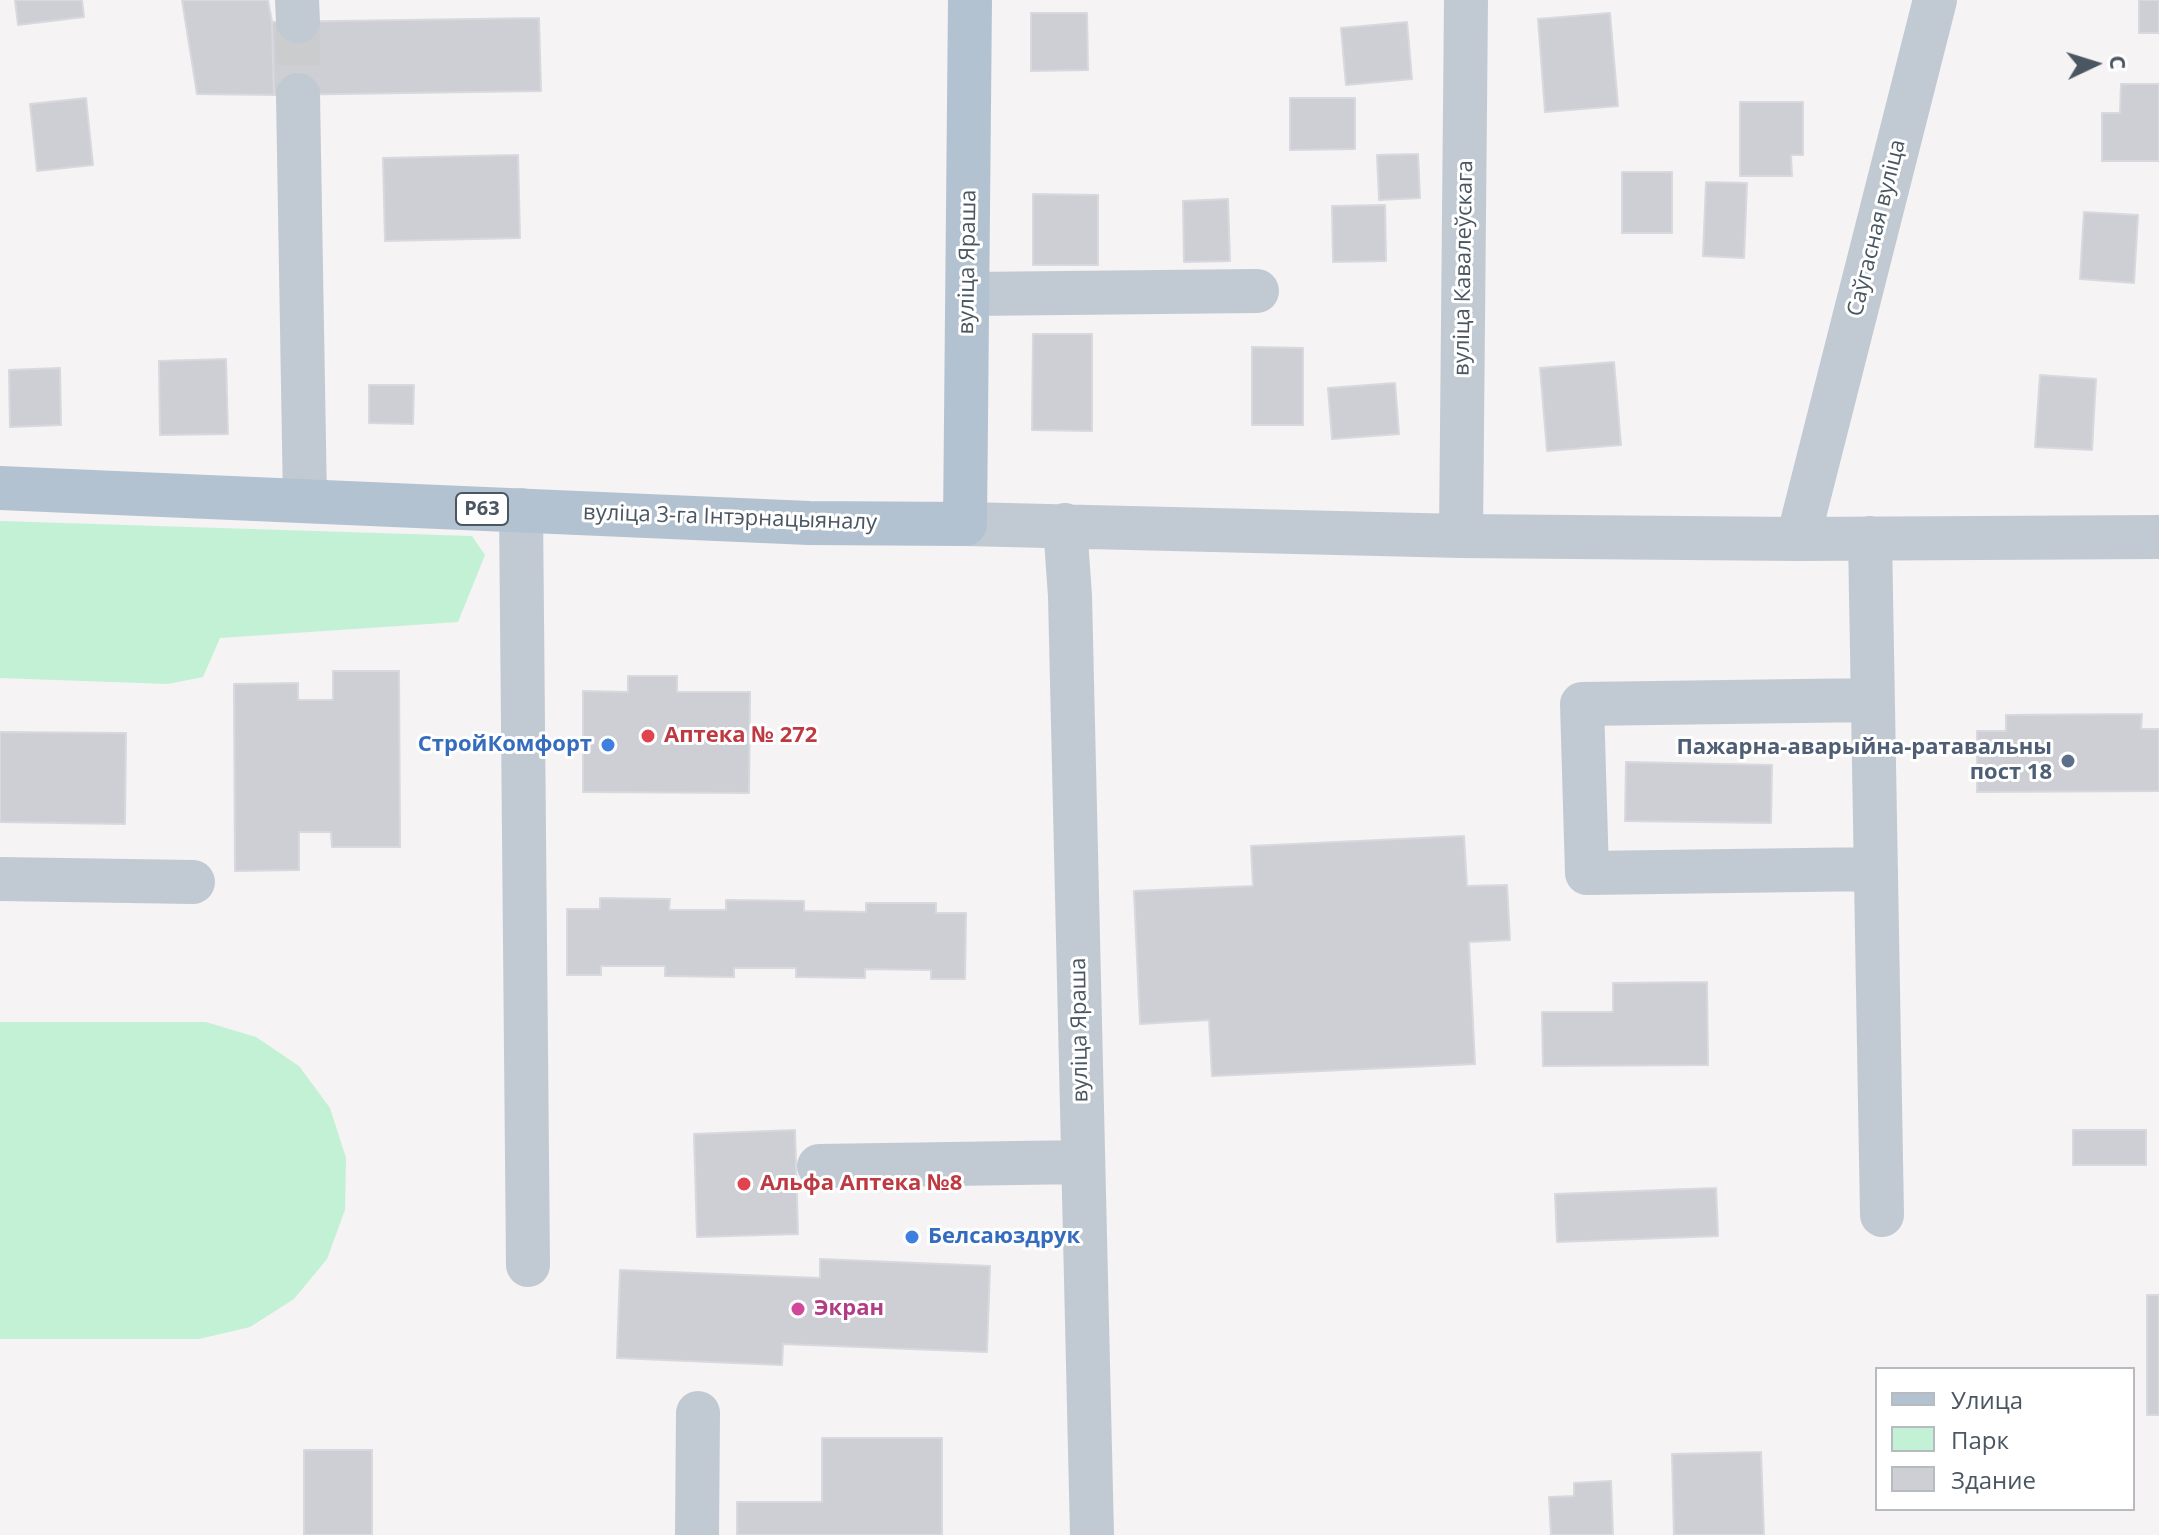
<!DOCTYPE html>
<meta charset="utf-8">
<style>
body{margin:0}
#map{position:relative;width:2159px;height:1535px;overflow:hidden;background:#f5f3f3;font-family:"Open Sans",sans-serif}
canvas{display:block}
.legend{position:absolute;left:1875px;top:1367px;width:260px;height:144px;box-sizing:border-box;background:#fff;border:2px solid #b7bbc0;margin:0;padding:10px 14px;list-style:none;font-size:24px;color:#4a5661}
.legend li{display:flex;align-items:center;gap:16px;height:40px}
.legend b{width:40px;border:2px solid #b7bbc0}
.north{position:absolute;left:2055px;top:24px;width:80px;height:80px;-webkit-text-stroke:6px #fff;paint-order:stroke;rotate:86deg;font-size:22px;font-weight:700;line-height:32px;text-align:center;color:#4a5661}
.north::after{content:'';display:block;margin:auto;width:28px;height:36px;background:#4a5661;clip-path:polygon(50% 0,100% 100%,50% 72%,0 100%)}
</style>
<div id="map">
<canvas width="2159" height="1535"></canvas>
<ul class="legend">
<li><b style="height:10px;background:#b3c2d1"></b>Улица</li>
<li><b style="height:22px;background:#c3f1d5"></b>Парк</li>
<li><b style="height:22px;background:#cdcfd5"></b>Здание</li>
</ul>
<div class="north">С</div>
</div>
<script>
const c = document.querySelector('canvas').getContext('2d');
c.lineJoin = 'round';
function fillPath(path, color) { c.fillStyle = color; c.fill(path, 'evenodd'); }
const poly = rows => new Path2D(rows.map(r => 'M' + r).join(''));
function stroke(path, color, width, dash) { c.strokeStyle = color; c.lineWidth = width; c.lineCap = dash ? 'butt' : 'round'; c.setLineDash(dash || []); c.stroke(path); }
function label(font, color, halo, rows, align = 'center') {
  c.font = font + ' "Open Sans",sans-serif'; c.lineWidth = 6; c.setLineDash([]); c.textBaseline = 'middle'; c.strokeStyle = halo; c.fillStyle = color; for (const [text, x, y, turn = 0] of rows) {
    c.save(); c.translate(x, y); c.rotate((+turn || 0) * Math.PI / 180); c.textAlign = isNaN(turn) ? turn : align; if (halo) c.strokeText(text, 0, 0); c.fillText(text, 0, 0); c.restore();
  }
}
fillPath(poly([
 [0,521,472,536,485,555,458,622,220,638,203,677,168,684,0,678],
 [0,1022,206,1022,256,1037,299,1066,330,1108,346,1158,345,1210,327,1259,294,1299,250,1327,199,1339,0,1339]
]), '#c3f1d5');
const building = poly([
 [15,0,82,0,84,17,18,25,15,0],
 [182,0,268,0,272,22,274,95,197,94,182,0],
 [2139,0,2159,0,2159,33,2139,33,2139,0],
 [1031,13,1087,13,1088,70,1031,71,1031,13],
 [1610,13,1618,106,1545,112,1538,19,1610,13],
 [539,18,541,91,274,95,272,22,539,18],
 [1407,22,1412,79,1346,85,1341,28,1407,22],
 [2121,84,2159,84,2159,161,2102,161,2102,113,2120,113,2121,84],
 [86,98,93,165,37,171,30,104,86,98],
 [1290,98,1355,98,1355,149,1290,150,1290,98],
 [1740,102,1803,102,1803,155,1791,155,1792,176,1740,176,1740,102],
 [1418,154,1420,198,1379,200,1377,155,1418,154],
 [518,155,520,238,385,241,383,158,518,155],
 [1622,172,1672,172,1672,233,1622,233,1622,172],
 [1706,182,1747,183,1744,258,1703,256,1706,182],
 [1033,194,1098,195,1098,265,1033,265,1033,194],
 [1228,199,1230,261,1184,262,1183,201,1228,199],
 [1385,205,1386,261,1333,262,1332,206,1385,205],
 [2084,212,2138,215,2134,283,2080,279,2084,212],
 [1033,334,1092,334,1092,431,1032,430,1033,334],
 [1252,347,1303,348,1303,425,1252,425,1252,347],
 [226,359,228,434,160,435,159,361,226,359],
 [1614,362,1621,445,1547,451,1540,368,1614,362],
 [60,368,61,425,10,427,9,370,60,368],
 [2040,375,2096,379,2092,450,2035,447,2040,375],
 [1395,383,1399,434,1332,439,1328,388,1395,383],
 [369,385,414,385,413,424,369,423,369,385],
 [333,671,399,671,400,847,332,847,331,832,299,832,299,870,235,871,234,684,298,683,298,700,333,700,333,671],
 [628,676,677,676,677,692,750,692,749,793,583,792,583,691,628,692,628,676],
 [2142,714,2141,729,2159,729,2159,791,1977,792,1977,731,2006,731,2006,715,2142,714],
 [0,732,126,733,125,824,0,822,0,732],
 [1626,762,1772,765,1771,823,1625,821,1626,762],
 [1464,836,1467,886,1507,885,1510,940,1469,942,1475,1064,1212,1076,1209,1020,1140,1024,1134,891,1253,886,1251,846,1464,836],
 [600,898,670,899,669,910,726,910,726,900,804,901,804,911,866,912,866,903,936,903,936,913,966,913,965,979,931,979,931,970,865,969,865,978,796,977,796,968,734,968,734,977,665,976,665,966,601,966,601,975,567,975,567,909,600,909,600,898],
 [1707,982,1708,1065,1543,1066,1542,1012,1613,1012,1613,983,1707,982],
 [795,1130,798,1234,697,1237,694,1134,795,1130],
 [2073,1130,2146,1130,2146,1165,2073,1165,2073,1130],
 [1716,1188,1718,1236,1557,1242,1555,1194,1716,1188],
 [820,1259,990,1266,987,1352,783,1344,782,1365,617,1358,620,1270,820,1278,820,1259],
 [2147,1295,2159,1295,2159,1415,2147,1415,2147,1295],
 [822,1438,942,1438,942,1535,737,1535,737,1502,822,1502,822,1438],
 [304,1450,372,1450,372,1535,304,1535,304,1450],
 [1761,1452,1764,1535,1674,1535,1672,1454,1761,1452],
 [1611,1481,1613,1535,1551,1535,1549,1497,1574,1496,1574,1483,1611,1481]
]);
fillPath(building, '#cdcfd5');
stroke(building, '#d7d9de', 2);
stroke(poly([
 [298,21,298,95]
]), '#caccce', 44, [44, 22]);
stroke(poly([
 [297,0,298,21],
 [298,95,305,501],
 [968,294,1257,291],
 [521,510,528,1265],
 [965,524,1461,536,1798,539,2159,537],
 [1065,525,1070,596,1092,1535],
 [1461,536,1466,0],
 [1870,538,1882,1215],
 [1798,539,1935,0],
 [1873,700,1582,704,1587,873,1876,869],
 [0,879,193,882],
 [819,1166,1083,1162],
 [697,1535,698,1413]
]), '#c1cad2', 44);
stroke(poly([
 [0,488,809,523,965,524,970,0]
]), '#b3c2d1', 44);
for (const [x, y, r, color] of [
 [648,736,8,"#e0444e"],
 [608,745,8,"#3f7fe0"],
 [2068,761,8,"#5c6f8a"],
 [744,1184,8,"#e0444e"],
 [912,1237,8,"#3f7fe0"],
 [798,1309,8,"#d1479c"]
]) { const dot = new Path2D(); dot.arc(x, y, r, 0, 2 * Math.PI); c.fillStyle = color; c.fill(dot); stroke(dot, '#fff', 3); }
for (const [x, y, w] of [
 [482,509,52]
]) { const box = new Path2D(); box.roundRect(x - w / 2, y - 16, w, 32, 6); c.fillStyle = '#fff'; c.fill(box); stroke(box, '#4a5661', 2); }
label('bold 20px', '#4a5661', null, [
 ["Р63",482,509]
]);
label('22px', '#4a5661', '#fff', [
 ["Саўгасная вуліца",1877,228,-76],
 ["вуліца Яраша",968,262,-89],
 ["вуліца Кавалеўскага",1464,268,-89],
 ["вуліца 3-га Інтэрнацыяналу",730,518,2],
 ["вуліца Яраша",1080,1030,-91]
]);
label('bold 22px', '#be3a42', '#fff', [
 ["Аптека № 272",664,736],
 ["Альфа Аптека №8",760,1184]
], 'left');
label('bold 22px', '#366cbe', '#fff', [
 ["СтройКомфорт",592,745],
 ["Белсаюздрук",928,1237,"left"]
], 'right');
label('bold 22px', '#4e5e75', '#fff', [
 ["Пажарна-аварыйна-ратавальны",2052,748],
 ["пост 18",2052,773]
], 'right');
label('bold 22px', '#b23c85', '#fff', [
 ["Экран",814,1309]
], 'left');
</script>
